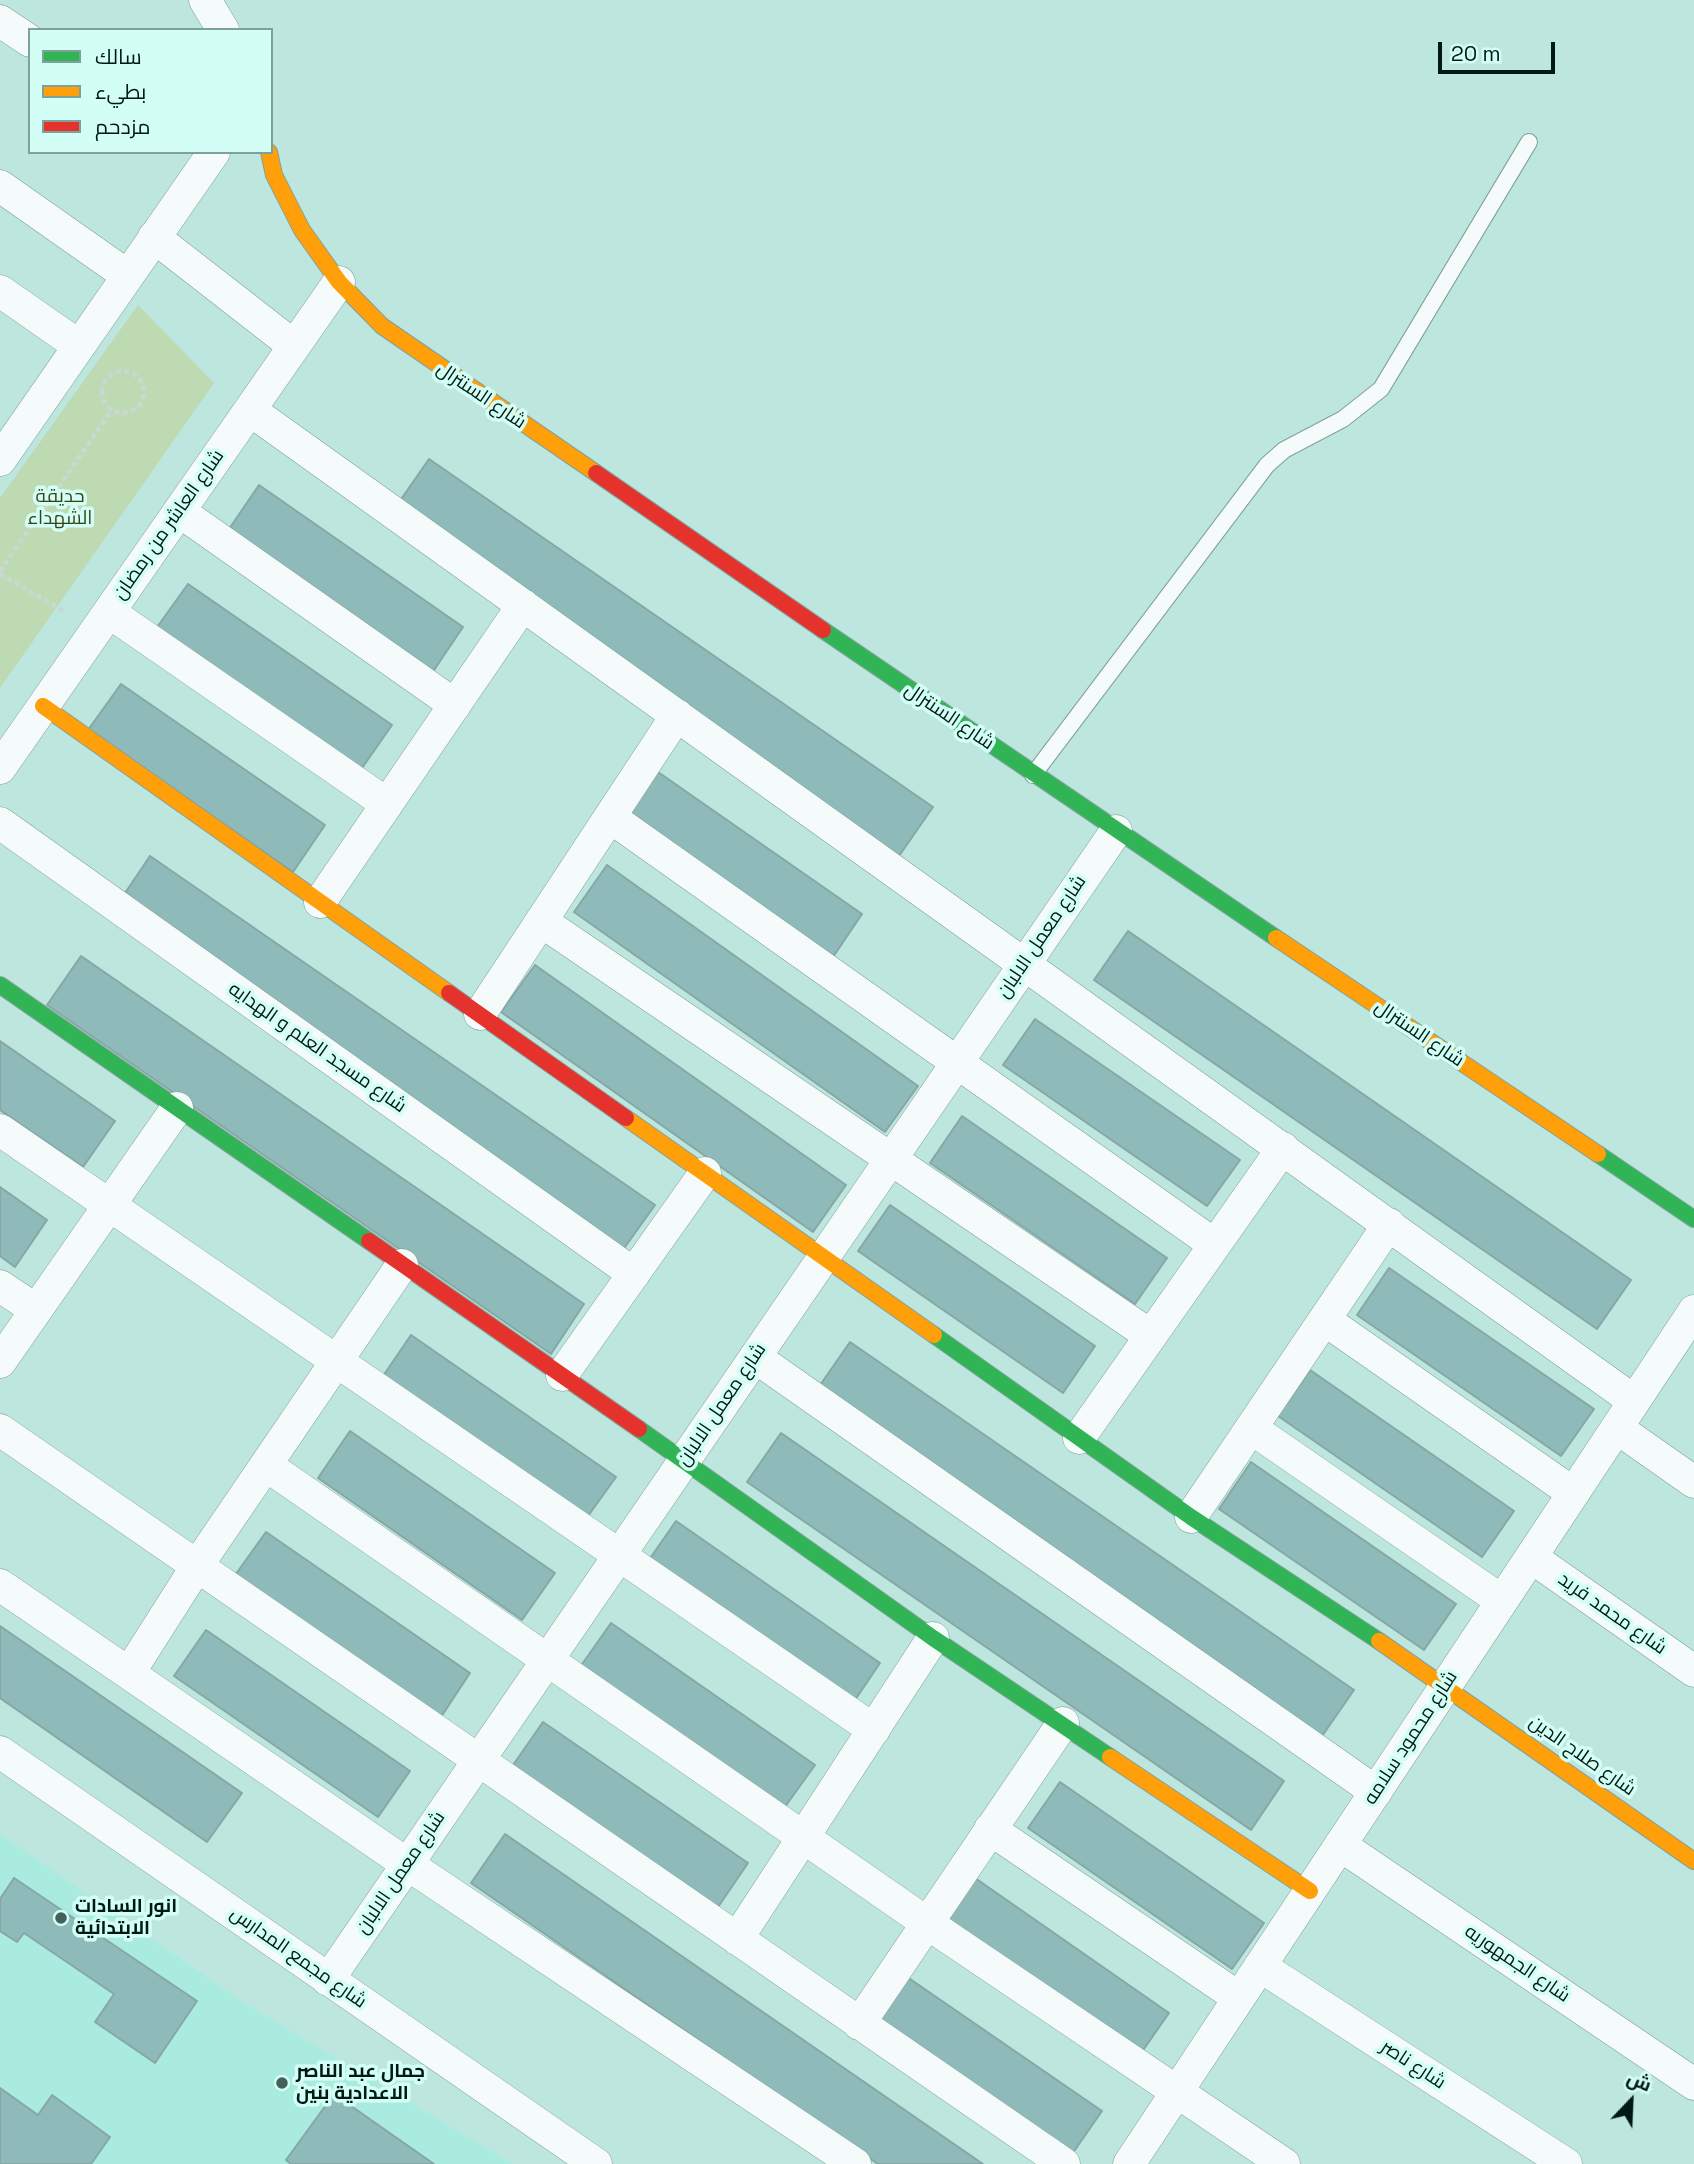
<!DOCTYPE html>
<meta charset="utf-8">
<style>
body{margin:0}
#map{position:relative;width:1694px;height:2164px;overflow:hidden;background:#bde6de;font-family:"Space Grotesk",Cairo,sans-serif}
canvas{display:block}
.legend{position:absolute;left:28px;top:28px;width:245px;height:126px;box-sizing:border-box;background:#d2fef5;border:2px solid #7ea29b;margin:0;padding:9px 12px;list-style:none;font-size:21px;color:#001915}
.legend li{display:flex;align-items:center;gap:14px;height:35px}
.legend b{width:35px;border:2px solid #7ea29b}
.north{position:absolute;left:1596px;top:2066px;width:70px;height:70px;-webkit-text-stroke:5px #d2fef5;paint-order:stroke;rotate:23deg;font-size:19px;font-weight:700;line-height:28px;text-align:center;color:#001915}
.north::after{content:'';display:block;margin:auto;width:24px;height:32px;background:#001915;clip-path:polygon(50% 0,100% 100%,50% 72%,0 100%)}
.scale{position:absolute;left:1438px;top:42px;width:117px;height:32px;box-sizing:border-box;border:4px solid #001915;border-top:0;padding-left:9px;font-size:21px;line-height:24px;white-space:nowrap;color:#001915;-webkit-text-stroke:5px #d2fef5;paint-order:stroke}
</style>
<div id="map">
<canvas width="1694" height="2164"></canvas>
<ul class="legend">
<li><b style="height:9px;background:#30b455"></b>سالك</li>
<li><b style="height:9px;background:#ff9f0a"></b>بطيء</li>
<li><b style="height:9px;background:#e5322d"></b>مزدحم</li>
</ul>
<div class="north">ش</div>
<div class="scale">20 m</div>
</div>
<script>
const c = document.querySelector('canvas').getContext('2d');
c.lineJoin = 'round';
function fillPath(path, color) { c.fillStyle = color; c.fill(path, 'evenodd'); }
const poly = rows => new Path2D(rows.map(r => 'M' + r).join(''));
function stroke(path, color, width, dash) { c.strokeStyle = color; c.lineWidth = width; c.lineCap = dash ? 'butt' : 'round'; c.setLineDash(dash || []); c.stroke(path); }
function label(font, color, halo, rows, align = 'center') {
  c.font = font + ' "Space Grotesk",Cairo,sans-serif'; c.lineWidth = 7; c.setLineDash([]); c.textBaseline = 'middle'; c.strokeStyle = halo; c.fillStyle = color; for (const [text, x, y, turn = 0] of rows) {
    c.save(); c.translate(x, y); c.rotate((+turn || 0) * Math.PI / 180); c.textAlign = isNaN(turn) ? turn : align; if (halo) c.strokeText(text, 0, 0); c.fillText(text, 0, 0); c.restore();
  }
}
fillPath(poly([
 [0,1834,243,2002,513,2164,0,2164]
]), '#a9ecdf');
fillPath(poly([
 [138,305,214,383,0,688,0,498]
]), '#bedab3');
const building = poly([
 [429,459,933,807,899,856,395,508,429,459],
 [259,485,463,627,432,673,227,532,259,485],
 [188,584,392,725,360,771,155,630,188,584],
 [121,684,325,825,293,872,88,730,121,684],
 [658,772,862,914,831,960,626,818,658,772],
 [150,856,655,1205,620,1254,117,905,150,856],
 [607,865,918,1086,885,1132,574,912,607,865],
 [1128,931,1631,1280,1597,1329,1094,980,1128,931],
 [81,956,584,1304,551,1354,47,1005,81,956],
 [535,965,846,1185,813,1232,501,1012,535,965],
 [1035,1019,1240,1160,1207,1206,1003,1065,1035,1019],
 [0,1041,115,1121,83,1167,0,1110,0,1041],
 [962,1116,1167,1258,1135,1304,930,1163,962,1116],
 [0,1187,47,1220,15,1267,0,1256,0,1187],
 [890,1205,1095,1346,1063,1393,858,1251,890,1205],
 [1389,1268,1594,1409,1561,1456,1357,1315,1389,1268],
 [411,1335,616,1477,583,1523,379,1382,411,1335],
 [850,1342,1354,1690,1320,1739,816,1391,850,1342],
 [1310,1370,1514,1511,1482,1557,1278,1416,1310,1370],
 [350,1431,555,1573,522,1620,318,1478,350,1431],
 [781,1433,1284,1781,1251,1830,747,1482,781,1433],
 [1251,1462,1456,1604,1424,1650,1219,1509,1251,1462],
 [676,1521,880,1663,849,1709,644,1567,676,1521],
 [266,1532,470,1673,439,1720,233,1578,266,1532],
 [611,1623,815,1765,782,1811,578,1670,611,1623],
 [0,1626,242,1793,207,1842,0,1698,0,1626],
 [206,1630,410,1771,378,1817,174,1676,206,1630],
 [543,1722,748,1863,716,1910,511,1768,543,1722],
 [1060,1782,1264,1923,1232,1969,1028,1828,1060,1782],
 [505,1834,983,2164,878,2164,471,1883,505,1834],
 [965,1871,1169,2013,1137,2059,933,1917,965,1871],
 [14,1878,197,2001,155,2063,95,2022,114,1994,24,1933,17,1942,0,1931,0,1899,14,1878],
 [897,1970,1102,2111,1070,2157,865,2016,897,1970],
 [0,2088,38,2115,52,2095,110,2137,91,2164,0,2164,0,2088],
 [334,2094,434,2164,291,2164,286,2160,334,2094]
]);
fillPath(building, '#8ebbb9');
stroke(building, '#86a7a5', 2);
const lane = poly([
 [1033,775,1267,465,1284,450,1343,419,1381,389,1529,142]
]);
const street = poly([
 [205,0,223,30],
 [0,21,30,41],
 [0,186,128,276],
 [154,237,294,346],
 [0,291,79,346],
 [250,410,1634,1401],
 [0,460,214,152],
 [179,511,455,705],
 [109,612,387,804],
 [0,768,339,282],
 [610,817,1215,1245],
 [0,823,634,1274],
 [320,902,523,605],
 [541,921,1151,1336],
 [480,1014,677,715],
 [0,1130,874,1730],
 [0,1286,36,1310],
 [1325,1320,1573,1493],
 [755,1357,1376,1792],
 [0,1362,177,1108],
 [562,1375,705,1173],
 [1251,1428,1502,1601],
 [1617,1428,1694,1482],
 [0,1430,1064,2164],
 [1079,1438,1283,1148],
 [266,1465,927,1923,1284,2164],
 [1191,1517,1389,1224],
 [1531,1557,1694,1671],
 [0,1585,407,1864,855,2164],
 [129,1673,197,1566,402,1265],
 [0,1752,596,2164],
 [990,1829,1239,1998],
 [1340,1845,1694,2084],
 [737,1939,933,1638],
 [1260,1966,1566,2164],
 [328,1980,1116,831],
 [859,2024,1063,1723],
 [1129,2164,1694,1311]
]);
const fast = poly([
 [823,630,1276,938],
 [0,985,369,1241],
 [1598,1154,1694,1219],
 [934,1335,1191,1517,1379,1641],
 [639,1429,933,1638,1110,1757]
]);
const slow = poly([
 [269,152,274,175,302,230,339,282,382,326,596,473],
 [43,706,449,993],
 [1276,938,1598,1154],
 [626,1118,934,1335],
 [1379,1641,1694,1861],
 [1110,1757,1310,1891]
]);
const jam = poly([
 [596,473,823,630],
 [449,993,626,1118],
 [369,1241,639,1429]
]);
stroke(lane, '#80a19b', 18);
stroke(street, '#80a19b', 33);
stroke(fast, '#80a19b', 18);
stroke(slow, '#80a19b', 18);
stroke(jam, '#80a19b', 18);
stroke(poly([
 '102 392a21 21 0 1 1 42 0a21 21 0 1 1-42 0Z',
 [0,571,112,410],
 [0,574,65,612]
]), '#cad8d5', 4.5, [5, 3.5]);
stroke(lane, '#f5fbfa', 16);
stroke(street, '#f5fbfa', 32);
stroke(fast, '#30b455', 16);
stroke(slow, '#ff9f0a', 16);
stroke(jam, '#e5322d', 16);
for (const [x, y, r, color] of [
 [61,1918,7,"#42615b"],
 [282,2083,7,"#42615b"]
]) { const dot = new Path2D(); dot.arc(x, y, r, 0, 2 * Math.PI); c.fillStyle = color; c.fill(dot); stroke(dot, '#d2fef5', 2.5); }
label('19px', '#001915', '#d2fef5', [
 ["شارع السنترال",481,396,34],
 ["شارع العاشر من رمضان",169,525,-55],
 ["شارع السنترال",949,717,34],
 ["شارع معمل الالبان",1042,937,-56],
 ["شارع السنترال",1419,1034,34],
 ["شارع مسجد العلم و الهدايه",317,1048,35],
 ["شارع معمل الالبان",722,1405,-56],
 ["شارع محمد فريد",1612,1614,35],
 ["شارع محمود سلامه",1411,1738,-57],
 ["شارع صلاح الدين",1582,1756,35],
 ["شارع معمل الالبان",401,1873,-56],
 ["شارع مجمع المدارس",298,1958,35],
 ["شارع الجمهوريه",1517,1964,34],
 ["شارع ناصر",1413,2065,33]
]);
label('19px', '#394316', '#d2fef5', [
 ["حديقة",60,497],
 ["الشهداء",60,519]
]);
label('bold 19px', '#001915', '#d2fef5', [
 ["انور السادات",75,1907],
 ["الابتدائية",75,1929],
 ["جمال عبد الناصر",296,2072],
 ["الاعدادية بنين",296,2094]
], 'left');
</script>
